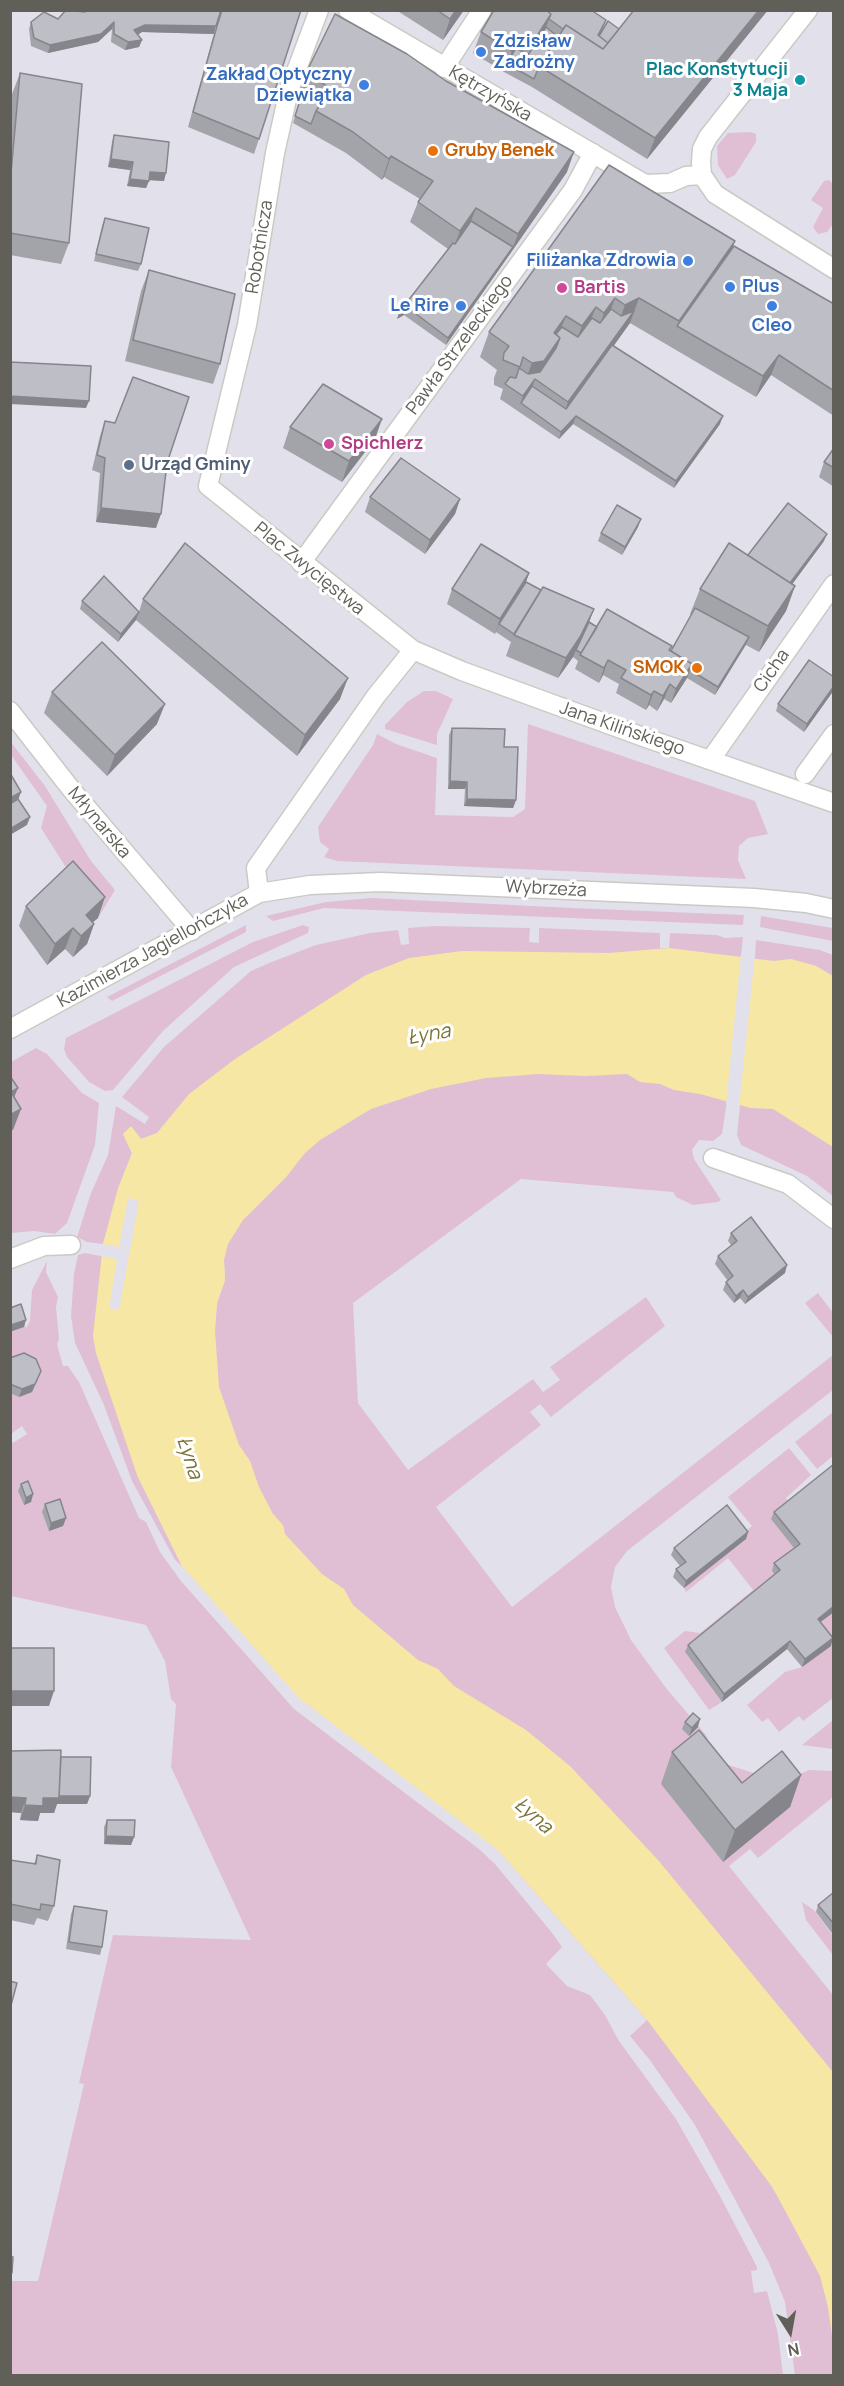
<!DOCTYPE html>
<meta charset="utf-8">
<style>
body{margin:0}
#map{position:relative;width:844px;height:2386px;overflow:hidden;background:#e2e1eb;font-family:Manrope,sans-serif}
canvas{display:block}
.frame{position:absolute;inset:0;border:12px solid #606059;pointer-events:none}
.north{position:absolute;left:760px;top:2302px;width:60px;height:60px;-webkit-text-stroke:4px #fff;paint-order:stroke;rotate:169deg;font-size:16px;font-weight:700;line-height:24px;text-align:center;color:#606059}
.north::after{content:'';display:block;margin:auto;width:21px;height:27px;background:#606059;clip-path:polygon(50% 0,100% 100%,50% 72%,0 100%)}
</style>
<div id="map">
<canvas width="844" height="2386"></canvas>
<div class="frame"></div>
<div class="north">N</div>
</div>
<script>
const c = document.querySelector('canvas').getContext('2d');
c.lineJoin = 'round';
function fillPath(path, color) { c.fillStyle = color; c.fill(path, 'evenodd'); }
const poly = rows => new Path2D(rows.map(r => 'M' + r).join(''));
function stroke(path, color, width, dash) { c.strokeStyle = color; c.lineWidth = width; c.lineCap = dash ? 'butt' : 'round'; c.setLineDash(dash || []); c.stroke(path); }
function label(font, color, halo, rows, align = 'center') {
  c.font = font + ' Manrope,sans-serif'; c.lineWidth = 6; c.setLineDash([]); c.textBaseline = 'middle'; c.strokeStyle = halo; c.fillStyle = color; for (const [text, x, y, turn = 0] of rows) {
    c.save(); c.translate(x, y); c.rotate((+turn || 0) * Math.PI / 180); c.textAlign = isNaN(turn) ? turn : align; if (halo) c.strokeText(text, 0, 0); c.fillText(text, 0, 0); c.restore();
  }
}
fillPath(poly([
 [750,132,756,134,756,142,735,175,727,179,718,165,717,146,728,133],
 [829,180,833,184,833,224,827,232,818,234,813,227,823,208,811,200,824,181],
 [424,691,436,691,453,699,437,734,437,745,385,729,385,725,407,702],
 [528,724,755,801,768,834,748,838,739,846,738,860,746,879,337,861,324,857,329,849,320,842,318,827,373,745,377,734,396,744,437,758,435,815,513,817,525,809],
 [10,741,45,786,91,861,115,890,98,918,41,828,47,806,11,755],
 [372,898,573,908,744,915,743,925,324,908,273,921,266,916,326,902],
 [761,916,833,928,833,941,760,927],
 [246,925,246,932,112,1001,107,997],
 [303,925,309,927,308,933,234,967,163,1031,113,1090,105,1091,89,1082,67,1057,64,1049,66,1038,253,942],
 [435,926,530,928,529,942,539,943,539,928,660,933,660,948,669,948,670,933,717,935,725,938,743,937,741,957,755,958,756,940,820,950,833,955,833,1005,210,1115,141,1139,131,1127,123,1134,132,1153,103,1244,87,1242,77,1237,91,1193,108,1155,116,1106,145,1124,149,1117,122,1097,164,1047,251,971,269,963,316,945,370,933,398,930,401,945,409,944,408,928],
 [36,1048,47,1054,82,1093,99,1103,95,1145,67,1223,55,1234,34,1231,11,1233,10,1131,13,1130,10,1125,11,1062],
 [467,1052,833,1099,833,1196,807,1176,741,1145,737,1135,740,1105,727,1101,722,1134,713,1141,699,1140,692,1150,694,1159,721,1200,718,1202,693,1205,676,1197,673,1192,521,1179,353,1303,358,1403,408,1470,533,1379,543,1392,560,1380,550,1367,646,1297,665,1326,551,1417,540,1404,530,1412,541,1425,436,1507,512,1607,833,1355,833,1390,627,1551,615,1567,611,1587,615,1607,631,1640,666,1688,706,1735,716,1761,782,1782,809,1770,833,1771,833,1797,758,1858,750,1849,729,1866,833,1995,833,2089,338,1615,205,1439,217,1303,225,1280,224,1260,208,1234,248,1174],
 [85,1253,117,1259,137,1475,182,1566,175,1560,132,1481,104,1405,75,1343,71,1316,74,1274,78,1255],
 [47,1261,46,1272,58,1297,56,1307,59,1339,57,1344,63,1366,68,1366,79,1382,139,1518,146,1522,160,1552,181,1581,294,1709,479,1849,495,1864,553,1934,562,1947,546,1964,567,1986,590,1995,605,2015,619,2041,676,2119,720,2196,757,2267,757,2270,751,2271,754,2293,767,2291,778,2334,783,2375,11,2375,11,2281,38,2281,84,2084,79,2083,113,1935,251,1940,171,1767,176,1704,171,1699,165,1661,146,1625,11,1596,10,1440,13,1443,27,1434,22,1426,11,1434,11,1332,25,1325,26,1328,30,1321,32,1290],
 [818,1293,833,1313,833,1337,805,1303],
 [833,1412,833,1456,817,1469,795,1442],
 [789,1448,811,1475,786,1498,790,1504,797,1551,772,1571,777,1578,685,1652,722,1702,709,1710,664,1648,685,1631,700,1633,753,1590,728,1558,686,1592,684,1588,745,1540,741,1535,752,1526,728,1497],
 [833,1612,833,1698,803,1721,799,1716,779,1732,768,1718,762,1722,747,1705,785,1672,802,1667,815,1626],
 [833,1720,833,1749,802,1745],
 [498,1850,600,1908,833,2286,833,2375,795,2375,785,2302,769,2263,695,2125,649,2059,630,2036,647,2020],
 [802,1902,815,1911,833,1936,833,1955,806,1920]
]), '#e0bfd4');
fillPath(poly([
 [669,948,774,961,791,959,816,966,833,976,833,1147,773,1109,751,1108,700,1094,674,1090,660,1084,640,1082,627,1074,585,1076,538,1074,486,1078,431,1089,371,1109,320,1140,304,1154,287,1176,243,1220,228,1244,224,1260,225,1280,217,1303,215,1331,219,1387,239,1445,250,1461,259,1487,273,1514,283,1525,285,1534,322,1574,344,1589,353,1605,418,1660,438,1669,454,1686,526,1730,570,1766,658,1860,833,2072,833,2343,828,2307,820,2276,773,2188,648,2021,498,1850,299,1698,182,1566,137,1475,96,1353,93,1336,103,1244,118,1188,132,1153,123,1134,131,1126,141,1139,157,1133,189,1094,235,1059,366,975,409,958,462,951,609,953]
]), '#f6e7a5');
fillPath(poly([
 [741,954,755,955,739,1108,726,1104],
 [128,1198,139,1201,119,1310,109,1308,117,1259,101,1256,103,1244,119,1247]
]), '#e2e1eb');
const lane = poly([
 [10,1259,44,1246,71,1245]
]);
const street = poly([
 [319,10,289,90,275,153,247,325,208,486,413,650,462,671,646,738,834,803],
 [348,10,645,184,670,183,686,176,702,175],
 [808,10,708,137,702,149,701,162,702,175,715,194,834,269],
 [444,68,482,10],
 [301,563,573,190,593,153],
 [10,711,71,789,192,931],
 [711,759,834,584],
 [805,774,834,734],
 [259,893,256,868,376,696,413,650],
 [10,1029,259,893,310,885,381,882,754,898,806,903,834,909],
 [713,1158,788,1184,834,1219]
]);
stroke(lane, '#cacac4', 21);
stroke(street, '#cacac4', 21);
stroke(lane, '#fff', 18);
stroke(street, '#fff', 18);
fillPath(poly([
 [66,10,214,34,142,32,138,35,142,40,139,47,125,50,111,42,112,29,98,42,48,53,31,46,29,29,31,22,58,19],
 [222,10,259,139,254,154,188,127,212,41],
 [396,10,464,10,443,40],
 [494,10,606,20,603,30,619,29,634,10,768,10,647,159,532,87,504,72,473,53,481,32],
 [20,73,69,243,61,264,10,255,10,114,12,94],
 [306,73,567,172,446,345,404,315,397,319,400,311,448,249,410,222,418,202,420,199,384,177,382,180,346,153,293,123,301,95,299,93],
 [114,135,164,181,149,180,146,188,127,186,130,170,108,167,112,142],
 [105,218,141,264,138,271,94,261,102,226],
 [734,246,834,304,834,416,771,375,756,397,630,323,613,346,720,424,674,488,573,424,559,439,500,399,503,389,494,385,494,378,497,370,480,357,489,332],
 [149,270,220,364,213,384,125,361,141,291],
 [105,421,167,463,156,528,96,522,100,473,92,470,100,436],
 [290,427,375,439,342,482,283,448],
 [834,448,834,487,819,477,824,462],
 [370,497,460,499,455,514,425,554,365,512],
 [638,527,622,555,598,541,601,533],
 [824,541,792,584,795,586,786,611,759,652,746,645,715,695,687,678,671,703,664,699,657,711,649,705,646,710,616,693,619,684,603,675,599,683,575,669,578,661,573,657,558,678,506,656,511,642,496,632,495,634,447,604,452,589,529,573,526,582,541,590,594,609,589,622,597,627,670,651,691,615,690,614,700,589,748,555],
 [143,599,340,699,297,756,136,620,118,642,80,609,82,601,139,612],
 [834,677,834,690,804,732,776,711,778,704],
 [52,692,157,724,107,776,44,713],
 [452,728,504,747,516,800,513,808,464,806,465,789,448,789,449,735],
 [26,906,98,918,93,922,94,924,87,944,73,957,65,949,47,965,19,926],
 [731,1233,785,1273,745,1304,740,1298,734,1303,723,1290,726,1282,728,1281,715,1264,718,1256,731,1245,728,1241],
 [10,1358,38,1379,32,1392,19,1397,10,1393],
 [834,1464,834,1612,820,1622,831,1646,802,1667,787,1649,722,1702,685,1652,688,1645,775,1575,772,1571,774,1563,794,1548,771,1519,774,1512],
 [21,1484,33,1494,31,1502,24,1505,18,1491],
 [45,1504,66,1518,63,1526,49,1531,42,1512],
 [748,1532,746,1539,684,1588,673,1577,676,1569,680,1566,671,1555,674,1548],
 [685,1722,698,1727,689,1736,682,1729],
 [10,1751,61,1757,90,1796,87,1804,57,1804,54,1813,40,1813,38,1821,20,1820,21,1813,10,1812],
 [672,1752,742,1783,801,1775,790,1807,723,1862,661,1784],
 [107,1820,134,1837,131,1845,104,1844,104,1827],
 [37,1855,54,1906,48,1921,37,1918,34,1925,10,1920,10,1860,34,1864],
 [834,1892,834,1936,816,1912,818,1905],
 [74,1906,102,1947,100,1955,66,1949,71,1914]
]), '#a3a3aa');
fillPath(poly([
 [456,10,464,10,443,40,450,19],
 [759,10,768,10,647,159,655,138],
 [551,14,543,35,526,63,533,42],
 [114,22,112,29,98,42,48,53,50,45],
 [145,25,216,26,214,34,142,32,131,38,134,30],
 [521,35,513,56,507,64,512,51],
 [142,40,139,47,125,50,128,42],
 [574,152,567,172,510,254,518,234],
 [391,156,384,177,382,180,389,159],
 [111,159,133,162,130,170,108,167],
 [150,172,166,173,164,181,147,180],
 [130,179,149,181,146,188,127,186],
 [476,208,468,229,452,252,460,231],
 [735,241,726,267,677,326,679,321],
 [513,247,510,254,446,345,448,338],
 [615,298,606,323,595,338,604,313],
 [639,298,630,323,563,417,568,402,616,330,625,305],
 [407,307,404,315,397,319,400,311],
 [596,307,586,332,572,352,582,326],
 [566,316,556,341,554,333],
 [560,338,551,363,535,379,530,394,521,403,523,396,522,389,532,363],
 [779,355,771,375,756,397,763,376],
 [10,396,89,401,86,408,10,404],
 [576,416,573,424,559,439,561,432],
 [723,416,720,424,674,488,676,481],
 [382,419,375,439,342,482,349,461],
 [460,499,455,514,425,554,430,540],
 [101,508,161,514,156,528,96,522],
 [641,519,638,527,622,555,625,547],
 [827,534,824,541,777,605,779,597],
 [529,573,524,588,499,624,495,634,500,619],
 [795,586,786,611,759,652,768,626],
 [594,609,586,630,576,650,573,657,558,678,566,658],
 [139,612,136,620,118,642,121,634],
 [749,637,746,644,715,695,718,687],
 [608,660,603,675,599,683,604,668],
 [692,664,687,678,671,703,676,689],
 [348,678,340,699,297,756,305,735],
 [670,684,664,699,657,711,663,696],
 [834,686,834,690,804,732,807,724],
 [654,691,649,705,646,710,651,695],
 [165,704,157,724,107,776,115,755],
 [450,781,467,782,465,789,448,789],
 [21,792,16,806,10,810,10,798],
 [467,799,516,800,513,808,464,806],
 [30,817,27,825,10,835,10,829],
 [105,897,98,918,78,935,86,915],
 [94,924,87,944,73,957,81,936],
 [73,928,65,949,47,965,55,944],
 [18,1088,10,1107,11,1092],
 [21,1109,13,1130,10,1131,10,1115],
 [787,1265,785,1273,745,1304,748,1297],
 [743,1290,740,1298,734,1303,736,1296],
 [26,1320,24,1327,10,1332,11,1325],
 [41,1371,32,1392,19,1397,22,1389],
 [33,1494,31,1502,24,1505,26,1498],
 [66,1518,63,1526,49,1531,51,1523],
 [748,1532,746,1539,684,1588,686,1581],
 [834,1606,834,1612,815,1626,818,1619],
 [833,1638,831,1646,802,1667,805,1659],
 [790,1641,787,1649,722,1702,724,1694],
 [10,1691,54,1691,49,1706,10,1706],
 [700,1719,698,1727,689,1736,692,1728],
 [801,1775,790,1807,723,1862,735,1830],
 [57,1796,90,1796,87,1804,57,1804,54,1813,40,1813,38,1821,20,1820,25,1805,43,1798],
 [10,1797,26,1798,21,1813,10,1812],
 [106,1836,134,1837,131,1845,104,1844]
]), '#85858b');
const building = poly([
 [66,10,85,12,87,10,221,10,216,26,145,25,134,30,142,40,128,42,114,34,114,22,101,34,50,45,34,38,31,22,44,12,58,19,66,10],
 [222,10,301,10,259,139,193,112,217,26,222,10],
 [437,10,456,10,450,19,437,10],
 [494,10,546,10,551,14,533,42,521,35,512,51,481,32,494,10],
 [546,10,591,10,606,20,598,35,608,43,603,49,566,25,563,29,549,19,551,14,546,10],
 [634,10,759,10,655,138,539,66,566,25,603,49,634,10],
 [335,14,407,54,446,81,574,152,518,234,476,208,460,231,418,202,433,181,391,156,389,159,353,132,316,111,330,88,306,73,335,14],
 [608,21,619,29,608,43,599,36,608,21],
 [546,27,558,37,539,66,534,79,507,64,516,48,528,55,546,27],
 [20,73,82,84,69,243,10,233,10,184,20,73],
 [304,88,323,100,316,111,311,124,295,116,304,88],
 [114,135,169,142,166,173,150,172,149,181,130,179,133,162,111,159,114,135],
 [609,165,735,241,679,321,639,298,625,305,615,298,604,313,596,307,582,326,566,316,554,333,560,338,544,361,532,363,523,357,520,367,503,360,504,353,509,346,489,332,609,165],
 [105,218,149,228,141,264,96,254,105,218],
 [471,221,513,247,448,338,407,307,400,311,453,243,455,244,471,221],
 [734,246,820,296,834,304,834,391,779,355,763,376,677,326,734,246],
 [149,270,235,294,220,364,133,340,149,270],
 [611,309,621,316,634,311,568,402,535,379,523,396,505,384,510,377,516,378,519,368,528,374,540,372,556,348,560,338,556,334,562,327,578,337,592,318,600,323,611,309],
 [612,345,723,416,676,481,576,416,561,432,521,403,532,386,566,409,612,345],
 [10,362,91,366,89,401,10,396,10,362],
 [133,377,189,397,167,463,161,514,101,508,105,458,97,455,105,421,115,423,133,377],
 [323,384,382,419,349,461,290,427,323,384],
 [834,448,834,468,824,462,834,448],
 [401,458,460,499,430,540,370,497,401,458],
 [788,503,827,534,790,583,748,555,788,503],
 [617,505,641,519,625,547,601,533,617,505],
 [185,543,348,678,305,735,143,599,185,543],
 [729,543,795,586,768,626,700,589,729,543],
 [481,544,529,573,500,619,452,589,481,544],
 [104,576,139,612,121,634,82,601,104,576],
 [526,582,541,590,514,634,499,624,526,582],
 [543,587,594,609,580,637,566,658,514,635,543,587],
 [695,608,749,637,718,687,690,670,692,664,671,651,695,608],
 [607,609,672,646,669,650,692,664,676,689,670,684,663,696,654,691,651,695,621,678,626,670,608,660,604,668,580,655,607,609],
 [589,622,597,627,581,653,576,650,589,622],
 [102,642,165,704,115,755,52,692,102,642],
 [809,660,834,677,834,686,807,724,778,704,809,660],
 [452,728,505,729,504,747,518,747,516,800,467,799,467,782,450,781,452,728],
 [10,773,21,792,10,798,10,773],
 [18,799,30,817,10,829,10,804,18,799],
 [73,861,105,897,86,915,94,924,81,936,73,928,55,944,26,906,73,861],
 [10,1076,18,1088,11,1092,21,1109,10,1115,10,1076],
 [751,1217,787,1265,748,1297,743,1290,736,1296,726,1282,733,1276,718,1256,737,1241,731,1233,751,1217],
 [21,1304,26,1320,11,1325,10,1308,21,1304],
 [24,1353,36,1359,41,1371,35,1384,22,1389,10,1384,10,1358,24,1353],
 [834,1464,834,1606,818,1619,833,1638,805,1659,790,1641,724,1694,688,1645,780,1570,774,1563,800,1544,774,1512,834,1464],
 [28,1481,33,1494,26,1498,21,1484,28,1481],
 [60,1499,66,1518,51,1523,45,1504,60,1499],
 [727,1505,748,1532,686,1581,676,1569,686,1562,674,1548,727,1505],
 [10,1648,54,1648,54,1691,10,1691,10,1648],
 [693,1713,700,1719,692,1728,685,1722,693,1713],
 [699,1730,742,1783,782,1751,801,1775,735,1830,672,1752,699,1730],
 [61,1750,59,1798,43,1798,43,1806,25,1805,26,1798,10,1797,10,1751,61,1750],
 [61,1757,91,1757,90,1796,59,1796,61,1757],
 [107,1820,135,1820,134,1837,106,1836,107,1820],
 [37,1855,60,1860,54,1906,41,1904,40,1910,10,1904,10,1860,36,1864,37,1855],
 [834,1892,834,1924,818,1905,834,1892],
 [74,1906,107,1911,102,1947,69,1942,74,1906],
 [10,1981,17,1983,10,2009,10,1981],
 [10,2256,13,2257,12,2273,10,2273,10,2256]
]);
fillPath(building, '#bebec6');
stroke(building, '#85858b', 1.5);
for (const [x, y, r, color] of [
 [481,52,6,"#3f7fe0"],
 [800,80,6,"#0f9aa8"],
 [364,85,6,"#3f7fe0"],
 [433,151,6,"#e8710a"],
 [688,261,6,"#3f7fe0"],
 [730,287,6,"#3f7fe0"],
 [562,288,6,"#d1479c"],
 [461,306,6,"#3f7fe0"],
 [772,306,6,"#3f7fe0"],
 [329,444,6,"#d1479c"],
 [129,465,6,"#5c6f8a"],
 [697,668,6,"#e8710a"]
]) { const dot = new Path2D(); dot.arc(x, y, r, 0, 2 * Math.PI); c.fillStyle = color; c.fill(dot); stroke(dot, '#fff', 2); }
label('bold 18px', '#366cbe', '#fff', [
 ["Zdzisław",493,42,"left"],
 ["Zadrożny",493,63,"left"],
 ["Zakład Optyczny",352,75],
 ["Dziewiątka",352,96],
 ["Filiżanka Zdrowia",676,261],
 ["Plus",742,287,"left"],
 ["Le Rire",449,306],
 ["Cleo",772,326,"center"]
], 'right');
label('bold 18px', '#0d838f', '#fff', [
 ["Plac Konstytucji",788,70],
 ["3 Maja",788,91]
], 'right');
label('18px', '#606059', '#fff', [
 ["Kętrzyńska",490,94,30],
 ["Robotnicza",260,247,-81],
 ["Pawła Strzeleckiego",460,345,-54],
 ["Plac Zwycięstwa",309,569,39],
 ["Cicha",772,671,-55],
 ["Jana Kilińskiego",622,729,19],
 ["Młynarska",99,823,50],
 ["Wybrzeża",546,889,3],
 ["Kazimierza Jagiellończyka",153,951,-29]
]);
label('bold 18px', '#c56008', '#fff', [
 ["Gruby Benek",445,151],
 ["SMOK",685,668,"right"]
], 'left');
label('bold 18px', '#b23c85', '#fff', [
 ["Bartis",574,288],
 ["Spichlerz",341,444]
], 'left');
label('bold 18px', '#4e5e75', '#fff', [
 ["Urząd Gminy",141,465]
], 'left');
label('italic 20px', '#7c7437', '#fff', [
 ["Łyna",429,1035,-10],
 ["Łyna",189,1458,72],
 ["Łyna",533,1816,41]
]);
</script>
